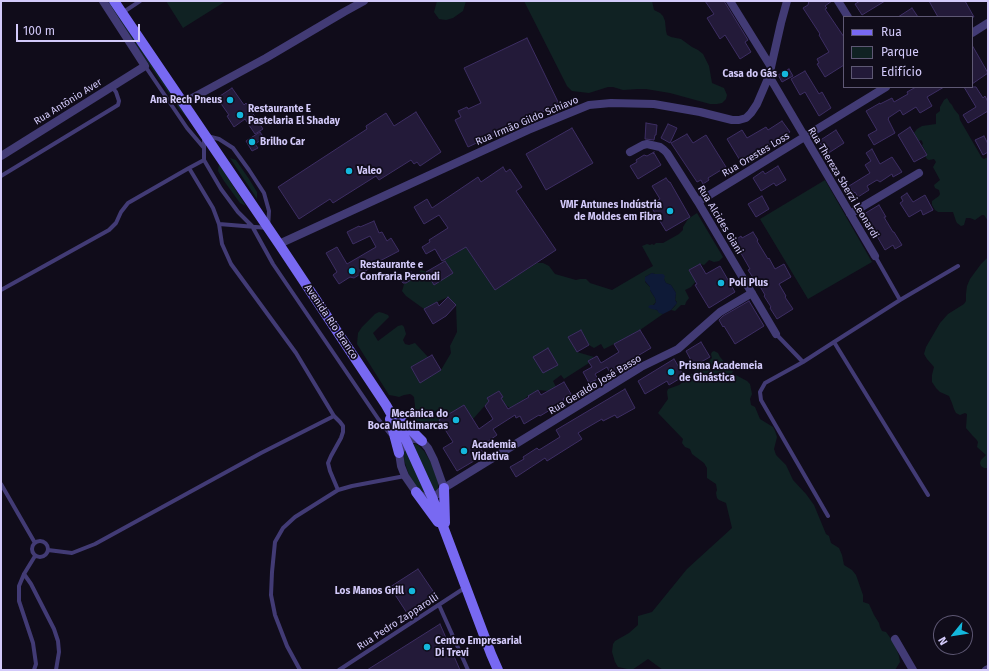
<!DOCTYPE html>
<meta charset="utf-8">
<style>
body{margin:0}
#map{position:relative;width:989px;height:671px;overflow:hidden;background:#100c1a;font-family:"Fira Sans",sans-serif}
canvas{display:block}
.frame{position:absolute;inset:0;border:2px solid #d3cafa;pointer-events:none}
.legend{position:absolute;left:843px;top:16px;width:130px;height:72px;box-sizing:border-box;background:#100c1a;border:1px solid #5e5874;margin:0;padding:5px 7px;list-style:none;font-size:12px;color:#d3cafa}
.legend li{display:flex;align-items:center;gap:8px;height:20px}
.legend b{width:20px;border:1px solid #5e5874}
.north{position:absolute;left:933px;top:615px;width:40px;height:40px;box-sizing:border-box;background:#100c1a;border:1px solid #5e5874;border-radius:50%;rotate:240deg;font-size:11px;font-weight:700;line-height:16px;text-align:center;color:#d3cafa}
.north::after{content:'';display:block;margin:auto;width:14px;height:18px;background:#14b7dc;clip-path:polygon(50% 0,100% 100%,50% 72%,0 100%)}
.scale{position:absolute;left:16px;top:24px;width:124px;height:18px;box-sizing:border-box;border:2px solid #d3cafa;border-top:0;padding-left:5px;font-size:12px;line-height:14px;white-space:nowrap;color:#d3cafa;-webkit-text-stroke:3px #100c1a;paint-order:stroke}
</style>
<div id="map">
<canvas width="989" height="671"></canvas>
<div class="frame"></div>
<ul class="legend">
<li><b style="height:5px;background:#7869f2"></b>Rua</li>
<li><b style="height:11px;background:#102223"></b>Parque</li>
<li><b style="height:11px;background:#231a39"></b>Edifício</li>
</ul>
<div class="north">N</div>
<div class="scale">100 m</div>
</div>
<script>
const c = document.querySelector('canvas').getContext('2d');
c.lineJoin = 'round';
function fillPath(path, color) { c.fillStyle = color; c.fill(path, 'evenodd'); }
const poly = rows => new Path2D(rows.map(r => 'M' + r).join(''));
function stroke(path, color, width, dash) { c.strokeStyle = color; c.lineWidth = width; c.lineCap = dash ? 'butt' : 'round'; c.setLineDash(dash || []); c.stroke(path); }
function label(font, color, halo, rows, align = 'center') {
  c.font = font + ' "Fira Sans",sans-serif'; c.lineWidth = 3.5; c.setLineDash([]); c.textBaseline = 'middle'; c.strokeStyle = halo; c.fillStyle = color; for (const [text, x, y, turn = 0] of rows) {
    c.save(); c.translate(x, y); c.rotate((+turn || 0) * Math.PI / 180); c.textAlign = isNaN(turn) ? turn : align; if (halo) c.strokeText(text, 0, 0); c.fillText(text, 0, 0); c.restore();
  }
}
fillPath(poly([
 [106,1,110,1,189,120,180,110],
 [166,1,226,1,183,28],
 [437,1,466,1,463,11,453,18,446,20,439,19,434,12],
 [524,1,652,1,654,10,660,13,663,16,665,21,666,31,667,35,671,37,681,39,692,47,698,50,703,54,709,66,712,83,724,88,727,95,726,99,722,103,717,104,710,104,670,93,646,89,638,89,623,90,613,87,608,87,589,93,572,91,567,86],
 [947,98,950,103,952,105,954,109,959,115,960,120,982,158,984,159,988,157,988,221,984,215,982,215,975,220,970,218,966,218,964,225,961,226,957,223,956,221,953,212,938,212,935,210,932,205,932,201,939,196,940,194,939,190,935,188,934,185,940,180,934,169,933,167,936,162,934,159,929,160,927,159,925,156,927,154,922,145,923,144,922,141,921,140,919,141,918,140,914,133,917,129,922,126,936,124,936,114,940,111,940,107,944,100],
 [230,158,236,160,249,179,257,192,257,199],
 [219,164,246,206,240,203,224,181,218,171],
 [825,180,872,262,808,299,760,219],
 [697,213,723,257,719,261,714,262,709,260,704,265,700,264,689,270,696,281,691,287,685,290,689,298,686,302,685,305,681,305,675,311,671,310,675,306,677,302,675,300,676,293,671,285,666,283,661,274,655,274,652,273,645,277,645,282,650,287,650,290,655,298,656,302,653,305,655,309,663,314,640,330,614,344,604,349,601,344,594,348,589,345,581,330,568,337,577,352,594,357,588,361,589,363,564,379,561,375,553,381,556,387,548,391,538,390,528,396,523,400,510,408,504,404,501,398,503,397,499,391,487,398,489,401,473,419,464,405,435,423,421,428,416,424,414,419,415,406,414,397,412,395,410,394,404,395,399,397,395,396,389,395,357,344,358,333,362,327,375,314,379,312,383,313,388,315,389,317,373,333,378,341,398,326,402,325,404,327,406,334,403,340,405,344,409,345,415,343,428,357,411,367,420,382,441,370,451,353,450,346,457,332,456,305,448,297,437,302,424,309,406,296,402,291,403,288,404,284,414,278,421,270,427,272,452,273,445,260,460,251,455,231,495,290,537,263,543,263,549,266,555,274,576,280,580,279,586,279,590,283,612,290,653,266,642,246,647,244,650,245,652,244,654,245,656,243,663,243,679,234,683,230,683,227,688,219],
 [988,257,988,468,984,468,981,466,980,463,981,460,986,455,977,447,978,442,976,439,972,435,966,428,967,414,965,413,960,415,956,413,954,409,952,403,949,396,940,392,936,388,932,382,932,375,934,367,927,359,924,354,926,347,940,323,948,314,964,304,966,301,966,294,967,286,970,279,981,264],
 [714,351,718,353,720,357,727,365,734,369,732,373,747,381,750,384,752,394,750,399,751,405,755,407,760,419,773,427,775,431,777,437,774,449,776,455,786,465,793,480,806,494,814,505,826,534,829,536,831,543,839,548,842,555,844,565,852,570,856,575,863,595,863,602,869,604,874,615,879,623,880,627,882,631,886,632,894,643,899,656,900,662,895,670,663,670,648,659,632,670,618,667,615,662,612,652,613,644,615,641,629,633,638,625,638,616,652,612,687,569,732,528,726,503,719,500,717,498,716,493,717,490,716,484,707,478,707,468,704,463,692,454,690,449,685,447,682,443,683,439,658,413,668,399,667,392,668,389,679,385,688,378,690,374,694,374,696,368,699,366,704,366,709,363,710,360,712,358,711,354,712,352],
 [412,443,418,445,424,451,434,468,438,482,438,488,435,493],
 [404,446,427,496,417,487,409,475,404,460]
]), '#102223');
fillPath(poly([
 [652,273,655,274,663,274,665,276,664,279,666,283,671,285,676,293,675,300,677,303,671,310,663,314,659,313,657,310,651,309,648,307,650,305,654,305,656,302,655,298,650,290,650,287,645,281,645,277]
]), '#0e1a37');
const building = poly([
 [705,1,724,1,748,40,745,42,751,52,740,59,725,35,720,39,707,18,714,14,705,1],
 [809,1,832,1,825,6,827,8,825,9,844,37,844,65,825,77,817,64,819,63,817,59,829,52,819,35,820,34,803,8,808,5,809,1],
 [860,1,885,1,862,15,855,4,860,1],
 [929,1,965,1,974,17,938,17,929,1],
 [912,8,918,17,898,17,912,8],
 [527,38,559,104,468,147,455,120,461,117,458,111,467,107,468,109,481,103,464,68,527,38],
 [972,45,988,73,972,84,972,45],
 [789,69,793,76,782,82,778,75,789,69],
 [805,71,819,94,822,92,831,108,819,116,805,92,800,95,791,79,805,71],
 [916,87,944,87,927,97,932,106,920,113,916,107,903,115,900,110,888,118,889,119,888,119,895,133,874,145,868,135,877,130,866,111,880,103,880,104,892,98,894,102,908,94,907,92,916,87],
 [964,87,976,87,983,98,985,96,988,102,988,111,968,123,963,115,976,107,964,87],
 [232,88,244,105,246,103,263,129,255,134,245,119,234,127,227,116,229,115,217,98,232,88],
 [416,112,441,152,420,166,417,162,414,164,411,160,379,180,376,176,333,203,330,199,299,219,278,187,367,129,366,126,386,113,394,126,416,112],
 [782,121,790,132,741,162,727,139,742,130,747,138,766,127,768,130,782,121],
 [646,123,657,125,656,135,655,135,654,140,645,139,646,123],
 [668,124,677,128,670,143,661,138,668,124],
 [910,127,927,155,914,162,898,135,910,127],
 [572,128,593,163,546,190,526,154,572,128],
 [836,130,844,143,827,154,819,141,836,130],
 [260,132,264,138,255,144,258,148,252,151,246,141,260,132],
 [687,134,693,143,706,135,726,167,708,178,709,180,703,184,701,180,697,182,671,143,687,134],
 [984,136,988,144,988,152,983,155,975,140,984,136],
 [872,149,880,164,892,157,902,172,893,177,892,174,880,182,877,180,867,186,869,190,858,197,855,192,854,193,849,186,870,173,865,165,871,161,866,153,872,149],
 [654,152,653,154,654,153,661,165,638,179,630,166,637,162,636,160,644,155,647,156,654,152],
 [778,166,786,180,776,186,774,183,761,191,753,178,763,171,765,174,778,166],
 [503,167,506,172,510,169,522,187,516,191,556,250,495,290,466,247,442,261,435,249,426,254,422,247,430,242,429,240,448,228,439,215,424,224,414,207,427,199,432,208,478,177,481,182,503,167],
 [666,178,669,182,670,182,690,217,666,231,650,205,660,199,652,186,666,178],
 [907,193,913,202,925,195,933,210,923,215,921,210,909,217,900,203,903,201,901,197,907,193],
 [762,196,769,209,756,217,748,204,762,196],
 [879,205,886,217,884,217,893,232,894,232,902,245,895,249,893,245,885,250,864,214,879,205],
 [374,221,379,233,382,232,387,241,391,238,399,251,374,264,375,265,354,278,350,277,339,284,333,275,337,272,326,253,337,247,347,264,376,247,370,236,353,244,347,232,359,226,360,227,374,221],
 [753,232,758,240,757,241,768,259,769,258,775,269,784,264,791,277,779,284,786,296,785,297,793,309,777,319,770,308,771,307,764,296,765,295,755,278,754,279,748,270,750,269,734,241,741,236,742,238,753,232],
 [445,261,453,273,434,285,426,272,445,261],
 [700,264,706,274,720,266,735,292,709,308,695,285,697,284,689,270,700,264],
 [411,272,414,278,406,283,403,283,400,279,411,272],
 [448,297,456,305,446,316,433,324,424,309,437,302,439,306,448,297],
 [749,301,764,326,735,344,724,326,723,327,719,320,723,316,749,301],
 [581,330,589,345,577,352,568,337,581,330],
 [640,330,651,348,624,364,625,366,611,375,607,367,595,374,598,379,589,383,583,372,592,367,588,361,597,356,601,363,619,352,614,344,640,330],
 [701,342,710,357,694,366,686,351,701,342],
 [548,348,558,365,543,373,533,357,548,348],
 [432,355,441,370,420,383,411,367,432,355],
 [674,359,684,376,669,385,667,381,645,394,638,381,674,359],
 [564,382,571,394,563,399,564,401,549,409,550,410,540,416,539,415,524,424,520,416,516,418,515,415,493,429,497,435,480,447,484,455,457,471,443,448,453,442,439,420,464,405,479,429,493,419,485,406,489,401,487,398,499,391,503,397,501,398,508,409,529,397,528,396,538,390,541,395,564,382],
 [625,389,635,408,617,418,615,415,603,421,602,419,578,433,582,439,547,461,545,458,516,477,510,467,524,459,523,457,537,448,539,450,560,437,556,430,625,389],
 [418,569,435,594,407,613,390,587,418,569],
 [440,624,460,670,367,670,440,624]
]);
fillPath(building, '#231a39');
stroke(building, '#3d2e63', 1);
stroke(poly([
 [122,13,140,1],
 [145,66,187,128,204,148],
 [207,136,219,139,233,148,249,170,264,193,269,211,268,228,219,224],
 [204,139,204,160,221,189,238,212,252,226,273,264,379,420,390,434],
 [189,168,204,160],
 [1,176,118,105,119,101,116,92,112,87],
 [875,256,900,300],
 [1,290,109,230,116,223,121,212,128,203,189,168,213,208,219,224,222,244,231,264,296,353,334,416,340,422,343,426,343,432,341,438,331,456,328,463,330,471,338,490],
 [776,334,803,362,834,342,928,495],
 [834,342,900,300,958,266],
 [803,362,765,383,760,392,761,400,828,516],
 [1,484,35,543],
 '32 549a8 8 0 1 1 16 0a8 8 0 1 1-16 0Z',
 [48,550,72,553,95,544,261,453,334,416],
 [24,574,31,584,54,629,58,641,59,652,56,670],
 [439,605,468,670],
 [34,670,36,664,33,643,19,601,19,586,24,574,35,556],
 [300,670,287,646,275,615,271,595,272,572,275,542,283,528,295,517,338,490,352,486,405,476],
 [339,670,466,587]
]), '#423b75', 4);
stroke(poly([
 [730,1,771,67],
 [838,1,848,17],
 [972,33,988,23],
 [769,76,875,256],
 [183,103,266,58,344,12,364,1],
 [630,152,643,145,647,144,660,147,664,150,667,153,698,202,776,334],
 [1,156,145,66,103,1],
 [698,202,886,87],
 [850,214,919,173],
 [279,244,528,130,589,105,611,103,654,104,700,112,732,120,739,120,746,118,751,113,757,104,769,76,781,23,787,1],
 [444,488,434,460,428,448,422,441,415,439,410,439,406,440,399,453,401,466,405,476,416,492,425,498,432,497,438,494,444,488,641,367,678,349,720,312,752,293],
 [895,639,913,670],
 [986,670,988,669]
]), '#423b75', 8);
stroke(poly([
 [114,1,279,244,386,405,406,440,432,497,491,654,498,670],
 [396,415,422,441],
 [390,419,399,453],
 [444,488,445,523],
 [416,492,438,522]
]), '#7869f2', 10);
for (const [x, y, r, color] of [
 [785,74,4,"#14b7dc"],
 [230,100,4,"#14b7dc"],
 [240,115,4,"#14b7dc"],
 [252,142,4,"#14b7dc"],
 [349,171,4,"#14b7dc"],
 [670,211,4,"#14b7dc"],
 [352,271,4,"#14b7dc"],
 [721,283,4,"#14b7dc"],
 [671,372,4,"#14b7dc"],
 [456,420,4,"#14b7dc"],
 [464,451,4,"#14b7dc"],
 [412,591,4,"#14b7dc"],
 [427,647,4,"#14b7dc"]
]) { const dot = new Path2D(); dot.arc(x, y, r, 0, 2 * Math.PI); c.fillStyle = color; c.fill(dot); stroke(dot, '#100c1a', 1.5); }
label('bold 10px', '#d3cafa', '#100c1a', [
 ["Casa do Gás",777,74,"right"],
 ["Ana Rech Pneus",222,100,"right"],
 ["Restaurante E",248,109],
 ["Pastelaria El Shaday",248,121],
 ["Brilho Car",260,142],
 ["Valeo",357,171],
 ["VMF Antunes Indústria",662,205,"right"],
 ["de Moldes em Fibra",662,217,"right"],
 ["Restaurante e",360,265],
 ["Confraria Perondi",360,277],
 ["Poli Plus",729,283],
 ["Prisma Academeia",679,366],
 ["de Ginástica",679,378],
 ["Mecânica do",448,414,"right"],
 ["Boca Multimarcas",448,426,"right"],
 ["Academia",472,445],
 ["Vidativa",472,457],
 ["Los Manos Grill",404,591,"right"],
 ["Centro Empresarial",435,641],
 ["Di Trevi",435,653]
], 'left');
label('10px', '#d3cafa', '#100c1a', [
 ["Rua Antônio Aver",68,102,-32],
 ["Rua Irmão Gildo Schiavo",527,121,-23],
 ["Rua Orestes Loss",756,155,-31],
 ["Rua Thereza Sberzi Leonardi",843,183,59],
 ["Rua Alcides Giani",720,220,59],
 ["Avenida Rio Branco",331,322,56],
 ["Rua Geraldo José Basso",595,385,-31],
 ["Rua Pedro Zapparolli",398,622,-33]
]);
</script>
